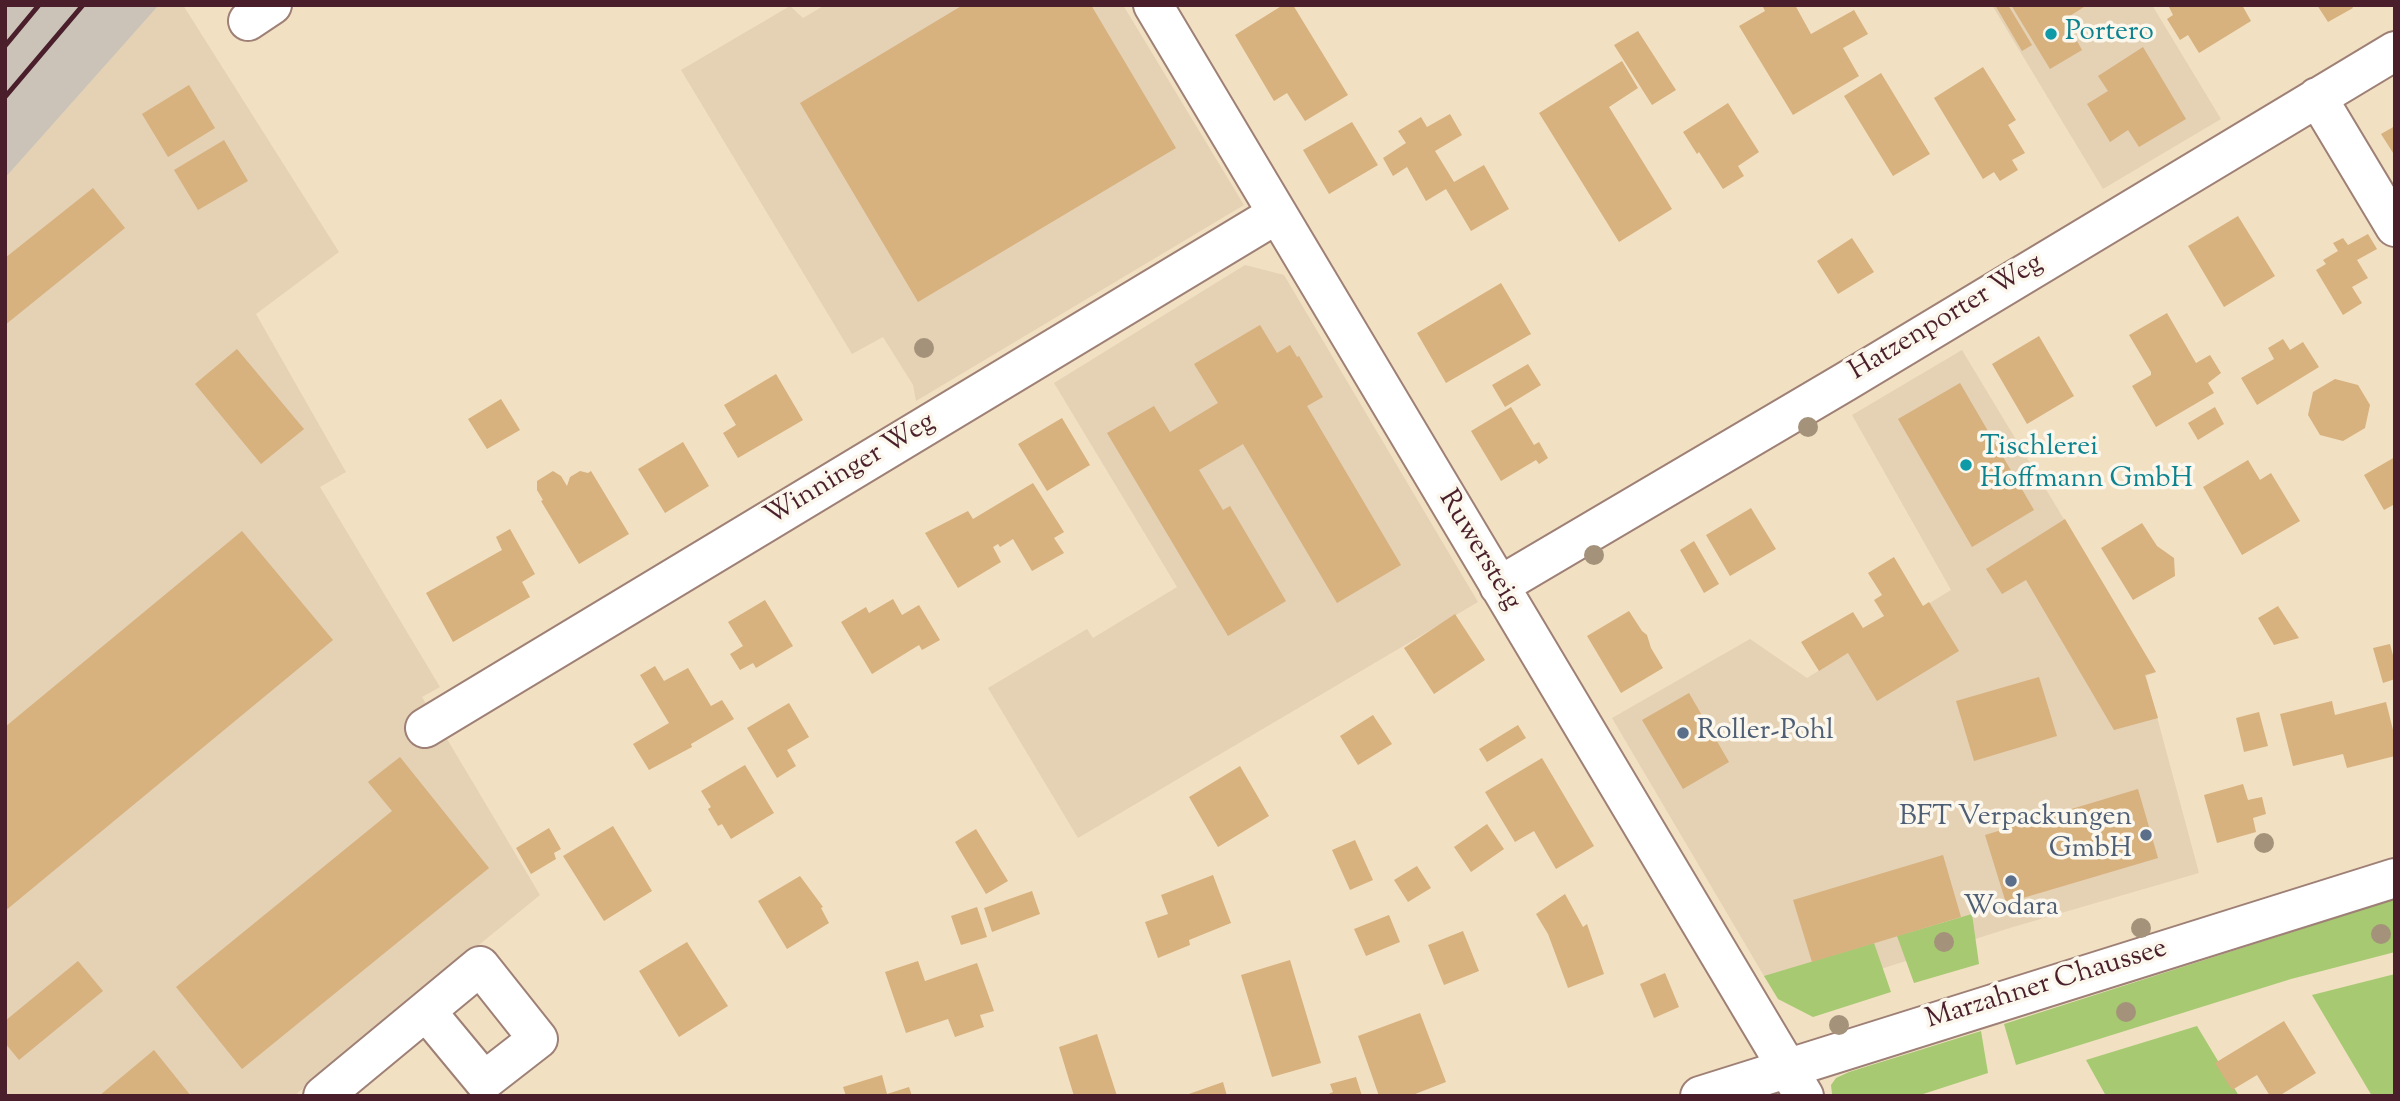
<!DOCTYPE html>
<style>
body{margin:0}
#map{position:relative;width:2400px;height:1101px;overflow:hidden;background:#f2e0c2;font-family:"Sorts Mill Goudy",serif}
canvas{display:block}
.frame{position:absolute;inset:0;border:7px solid #4a1f2b;pointer-events:none}
</style>
<div id="map">
<canvas width="2400" height="1101"></canvas>
<div class="frame"></div>
</div>
<script>
const c = document.querySelector('canvas').getContext('2d');
c.lineJoin = 'round';
function fillPath(path, color) { c.fillStyle = color; c.fill(path, 'evenodd'); }
const poly = rows => new Path2D(rows.map(r => 'M' + r).join(''));
function stroke(path, color, width, dash) { c.strokeStyle = color; c.lineWidth = width; c.lineCap = dash ? 'butt' : 'round'; c.setLineDash(dash || []); c.stroke(path); }
function label(font, color, halo, rows, align = 'center') {
  c.font = font + ' "Sorts Mill Goudy",serif'; c.lineWidth = 7; c.setLineDash([]); c.textBaseline = 'middle'; c.strokeStyle = halo; c.fillStyle = color; for (const [text, x, y, turn = 0] of rows) {
    c.save(); c.translate(x, y); c.rotate((+turn || 0) * Math.PI / 180); c.textAlign = isNaN(turn) ? turn : align; if (halo) c.strokeText(text, 0, 0); c.fillText(text, 0, 0); c.restore();
  }
}
fillPath(poly([
 [159,5,183,5,339,252,256,314,346,472,320,487,440,687,422,697,540,895,294,1096,5,1096,5,178],
 [825,5,1123,5,1244,205,916,401,913,385,883,337,852,354,681,70,790,6,803,18],
 [1992,5,2152,5,2221,119,2103,189],
 [1245,265,1284,275,1478,602,1078,838,988,688,1087,629,1093,638,1177,587,1054,383],
 [1962,350,2156,672,2146,676,2199,873,2013,927,1805,993,1764,976,1612,718,1750,639,1807,678,1951,590,1852,415]
]), '#e5d1b4');
fillPath(poly([
 [5,5,159,5,5,178]
]), '#cbc3b8');
fillPath(poly([
 [2395,899,2395,952,2291,979,2016,1065,2004,1024],
 [1972,914,1979,964,1914,983,1897,936],
 [1874,943,1891,992,1813,1017,1778,999,1764,976],
 [2395,974,2395,1096,2372,1096,2312,995],
 [2197,1026,2239,1096,2106,1096,2086,1060],
 [1981,1031,1988,1073,1917,1096,1833,1096,1832,1094,1831,1085,1836,1078,1849,1072]
]), '#a6c972');
fillPath(poly([
 [963,5,1091,5,1176,148,918,302,800,103],
 [1283,5,1293,5,1348,95,1305,121,1287,93,1274,101,1235,35],
 [1762,5,1795,5,1811,34,1854,10,1868,34,1843,48,1859,76,1793,115,1739,26,1765,11],
 [1995,5,2008,5,2032,45,2022,51],
 [2011,5,2087,5,2065,19,2082,50,2050,69],
 [2168,5,2242,5,2251,21,2199,53,2188,35,2180,40,2167,19,2173,15],
 [2317,5,2351,5,2353,8,2328,22],
 [1638,31,1676,90,1652,105,1614,45],
 [2143,47,2186,119,2139,147,2128,130,2110,142,2087,104,2108,91,2098,76],
 [1622,61,1638,88,1609,107,1672,209,1619,242,1539,113],
 [1983,67,2016,120,2008,125,2025,153,2012,160,2018,170,2000,181,1994,172,1983,179,1934,98],
 [1881,73,1930,154,1893,176,1844,96],
 [189,85,215,128,168,157,142,114],
 [1728,103,1759,152,1738,166,1744,176,1723,189,1699,152,1697,154,1683,132],
 [1450,114,1462,135,1435,151,1454,182,1484,165,1509,209,1471,231,1446,189,1426,201,1407,167,1393,176,1383,158,1406,143,1398,131,1421,117,1427,127],
 [1352,122,1378,165,1329,194,1303,150],
 [2395,126,2395,156,2381,134],
 [224,140,248,181,198,210,174,170],
 [93,188,125,228,5,325,5,258],
 [2238,216,2275,276,2224,307,2188,246],
 [2368,234,2377,249,2357,260,2368,278,2352,287,2362,303,2343,315,2316,270,2326,264,2323,260,2338,251,2333,243,2343,238,2348,245],
 [1852,238,1874,272,1838,294,1817,261],
 [1501,283,1531,334,1446,383,1417,333],
 [2167,313,2196,363,2210,355,2221,373,2208,383,2214,393,2156,427,2132,386,2151,375,2151,372,2129,335],
 [1260,325,1277,353,1290,345,1297,357,1299,356,1323,397,1307,406,1401,565,1337,603,1243,444,1199,470,1223,510,1230,506,1286,601,1228,636,1107,433,1154,406,1170,432,1218,403,1194,364],
 [2039,336,2074,396,2027,424,1992,364],
 [2283,339,2290,350,2303,342,2319,367,2257,405,2241,378,2274,359,2268,348],
 [237,349,304,429,261,464,195,384],
 [1528,364,1541,385,1505,407,1492,385],
 [776,374,803,420,738,458,723,433,736,425,724,405],
 [2335,379,2358,385,2370,405,2365,428,2343,441,2320,435,2308,415,2313,392],
 [1960,383,2034,510,1972,547,1898,419],
 [501,399,520,430,487,449,468,419],
 [1511,407,1534,445,1539,442,1548,458,1539,464,1536,460,1501,481,1471,431],
 [2215,407,2224,424,2198,440,2188,423],
 [1062,418,1090,465,1047,491,1018,444],
 [683,442,709,486,665,513,638,469],
 [2395,457,2395,504,2384,510,2364,475],
 [2248,460,2260,480,2271,473,2300,521,2242,555,2203,487],
 [553,471,561,476,567,486,570,477,580,471,588,473,591,471,629,534,579,564,541,501,543,500,537,490,537,481],
 [1033,483,1064,532,1054,538,1064,553,1032,571,1013,539,1000,547,998,544,993,547,1001,562,958,588,925,533,968,511,973,519],
 [1751,508,1776,549,1730,576,1706,535],
 [2065,519,2156,672,2145,675,2158,718,2114,730,2026,580,2002,594,1986,569],
 [2142,523,2157,546,2174,558,2175,576,2133,600,2101,548],
 [510,529,535,574,522,582,530,597,453,642,426,593,502,550,496,537],
 [242,531,333,640,5,911,5,727],
 [1694,541,1719,584,1704,593,1680,550],
 [1894,557,1923,606,1929,602,1959,651,1877,701,1848,653,1819,671,1801,642,1853,612,1863,628,1884,616,1874,600,1882,595,1868,573],
 [893,599,902,615,919,605,940,640,922,650,919,645,872,674,841,622,866,607,869,613],
 [765,600,793,646,756,668,753,663,740,670,730,654,743,646,728,622],
 [2278,606,2299,638,2274,645,2258,618],
 [1629,611,1642,631,1647,635,1651,648,1663,668,1621,693,1587,636],
 [1455,614,1485,660,1434,694,1404,648],
 [2390,644,2395,663,2395,679,2383,683,2373,648],
 [655,666,664,681,688,668,711,706,722,700,734,719,691,744,692,747,649,770,633,744,669,723,640,675],
 [2039,677,2057,736,1974,761,1956,701],
 [1689,693,1729,762,1683,789,1642,720],
 [2332,701,2335,715,2386,702,2395,738,2395,756,2347,768,2343,754,2293,766,2280,714],
 [789,703,809,737,787,750,796,766,777,778,747,728],
 [2259,712,2268,746,2244,752,2236,718],
 [1373,715,1392,744,1358,765,1340,736],
 [1518,725,1526,738,1487,762,1479,749],
 [400,757,489,868,242,1069,176,987,392,811,368,782],
 [1542,758,1594,846,1556,869,1534,831,1515,842,1485,792],
 [745,765,774,813,731,839,722,824,718,826,708,809,711,807,701,791],
 [1240,766,1269,816,1218,847,1189,797],
 [2243,784,2248,800,2262,797,2266,814,2253,818,2256,832,2217,843,2204,795],
 [2138,789,2158,858,2006,903,1985,835],
 [1487,824,1504,849,1471,872,1454,847],
 [613,826,652,891,604,921,563,856],
 [549,828,561,849,554,853,556,859,531,874,516,848],
 [976,829,1008,881,986,894,955,842],
 [1355,840,1373,880,1350,890,1332,850],
 [1943,855,1961,917,1812,962,1793,900],
 [1417,866,1431,888,1408,902,1394,880],
 [1213,875,1231,923,1189,940,1190,945,1158,958,1145,922,1168,914,1161,895],
 [800,876,823,907,821,908,829,923,787,949,758,901],
 [1032,891,1040,914,992,932,984,908],
 [1565,894,1583,927,1587,924,1604,974,1568,988,1548,934,1536,914],
 [977,907,987,937,961,945,951,916],
 [1389,915,1400,942,1366,956,1354,929],
 [1463,931,1479,971,1444,985,1428,945],
 [687,942,728,1006,679,1037,639,971],
 [1290,960,1321,1063,1272,1077,1241,975],
 [78,961,103,991,19,1060,5,1043,5,1021],
 [918,961,925,981,977,963,994,1011,980,1015,984,1027,955,1037,948,1019,906,1033,885,972],
 [1665,973,1679,1007,1654,1018,1640,984],
 [1420,1013,1446,1082,1410,1096,1379,1096,1358,1036],
 [2284,1021,2316,1073,2279,1096,2270,1096,2257,1075,2232,1090,2215,1063],
 [1097,1034,1117,1096,1074,1096,1059,1047],
 [154,1050,191,1096,99,1096],
 [882,1075,887,1094,909,1087,912,1096,846,1096,843,1087],
 [1356,1077,1362,1096,1324,1096,1333,1092,1330,1084],
 [1223,1082,1227,1096,1186,1096,1186,1095]
]), '#d7b17e');
const minor = poly([
 [1153,5,1804,1096],
 [248,21,272,5],
 [2317,97,2395,227],
 [1499,586,1845,382,2395,51],
 [425,728,1277,214],
 [323,1096,480,966,538,1039,484,1081,426,1011],
 [1700,1096,2395,878]
]);
stroke(minor, '#9e8076', 42);
stroke(minor, '#fff', 38);
stroke(poly([
 [5,46,39,5],
 [5,97,83,5]
]), '#4a1f2b', 5);
c.fillStyle = '#a5927a';
for (const [x, y] of [
 [924,348],
 [1808,427],
 [1594,555],
 [2264,843],
 [2141,928],
 [2381,934],
 [1944,942],
 [2126,1012],
 [1839,1025]
]) { c.beginPath(); c.arc(x, y, 10, 0, 2 * Math.PI); c.fill(); }
for (const [x, y, r, color] of [
 [2051,34,7,"#0f9aa8"],
 [1966,465,7,"#0f9aa8"],
 [1683,733,7,"#5c6f8a"],
 [2146,835,7,"#5c6f8a"],
 [2011,881,7,"#5c6f8a"]
]) { const dot = new Path2D(); dot.arc(x, y, r, 0, 2 * Math.PI); c.fillStyle = color; c.fill(dot); stroke(dot, '#fbf7ec', 2.5); }
label('28px', '#0d838f', '#fbf7ec', [
 ["Portero",2065,34],
 ["Tischlerei",1980,449],
 ["Hoffmann GmbH",1980,481]
], 'left');
label('28px', '#4a1f2b', '#fbf7ec', [
 ["Hatzenporter Weg",1947,319,-31],
 ["Winninger Weg",851,471,-31],
 ["Ruwersteig",1478,551,59],
 ["Marzahner Chaussee",2047,986,-17]
]);
label('28px', '#4e5e75', '#fbf7ec', [
 ["Roller-Pohl",1697,733],
 ["BFT Verpackungen",2132,819,"right"],
 ["GmbH",2132,851,"right"],
 ["Wodara",2011,909,"center"]
], 'left');
</script>
